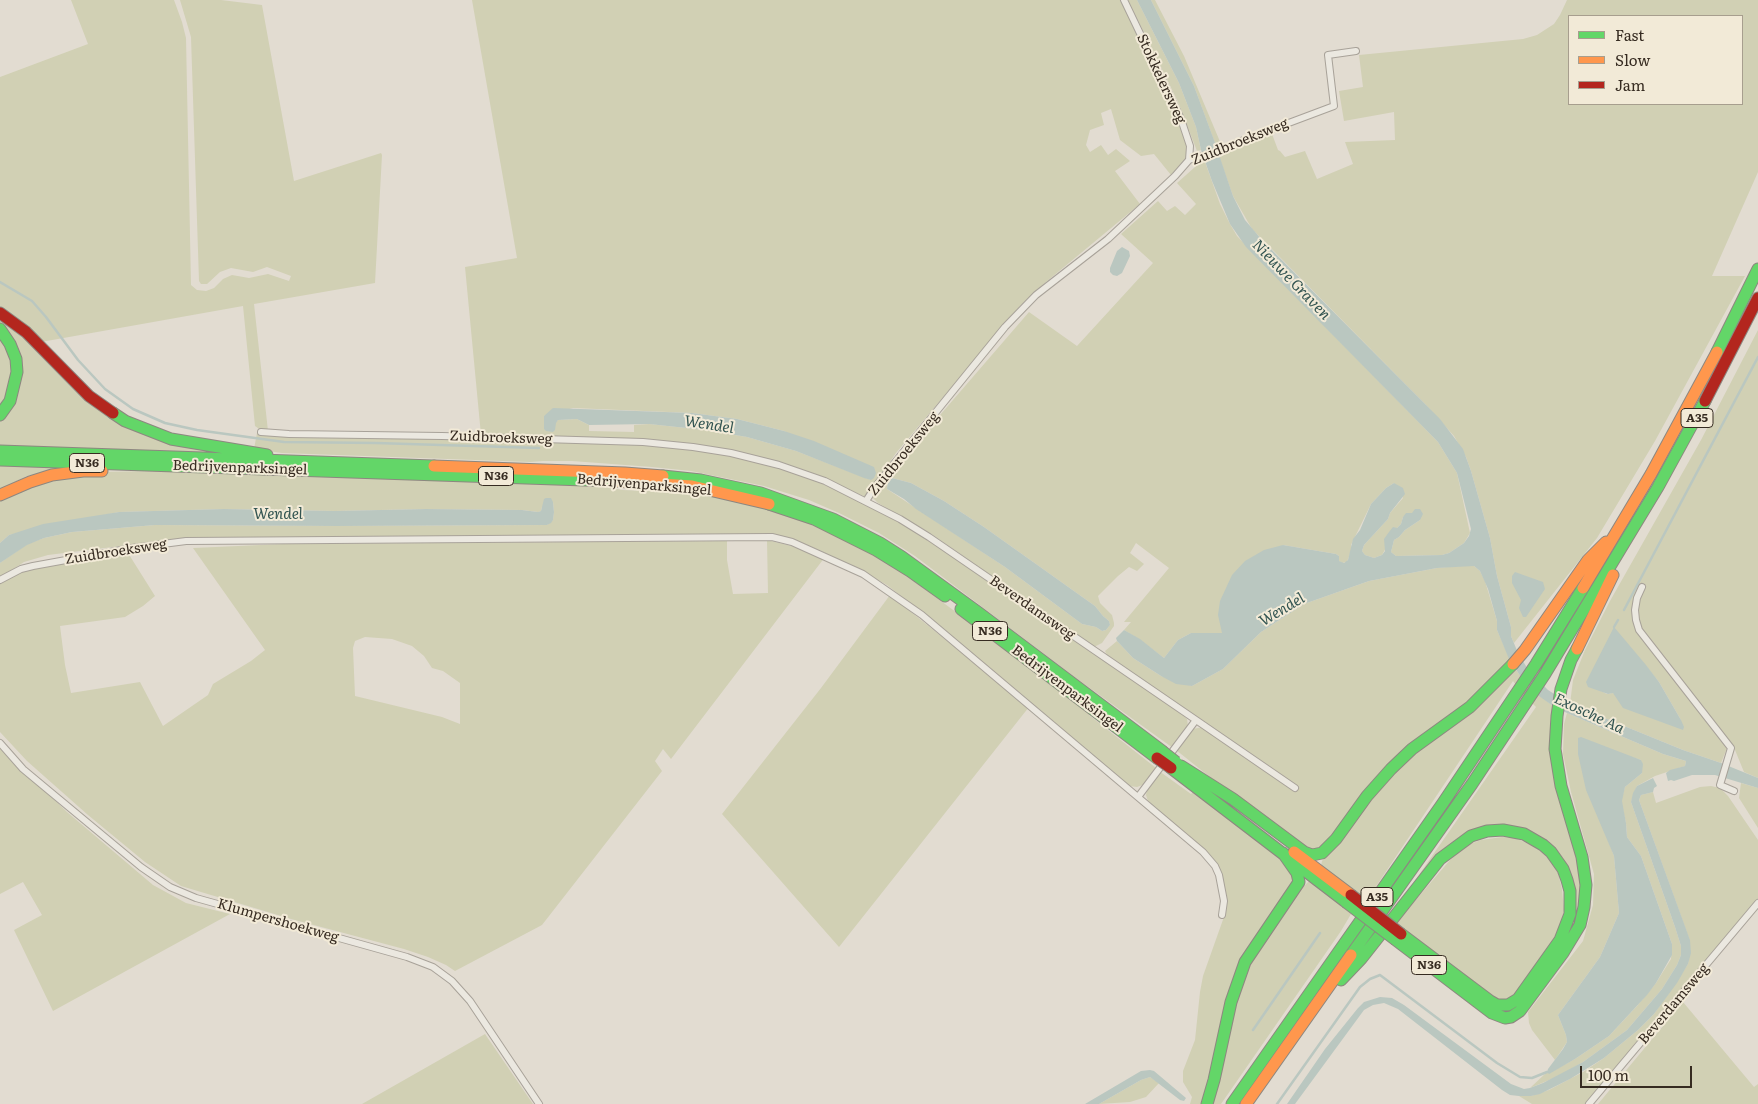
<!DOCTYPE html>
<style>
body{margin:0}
#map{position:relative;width:1758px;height:1104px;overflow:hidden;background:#e2dcd1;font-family:Literata,serif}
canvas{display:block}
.legend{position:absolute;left:1568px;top:15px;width:175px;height:90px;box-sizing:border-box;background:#f2ead7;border:1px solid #a79e8e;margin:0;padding:6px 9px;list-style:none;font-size:15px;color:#362b21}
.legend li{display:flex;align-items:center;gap:10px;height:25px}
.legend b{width:25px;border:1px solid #a79e8e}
.scale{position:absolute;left:1580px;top:1066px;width:112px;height:22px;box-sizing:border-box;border:2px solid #362b21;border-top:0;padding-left:6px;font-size:15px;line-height:18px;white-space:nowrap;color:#362b21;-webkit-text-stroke:4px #f2ead7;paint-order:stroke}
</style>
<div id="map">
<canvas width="1758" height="1104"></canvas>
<ul class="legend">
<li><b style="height:6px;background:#63d668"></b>Fast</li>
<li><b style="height:6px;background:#ff974d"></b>Slow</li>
<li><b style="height:6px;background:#b3261e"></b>Jam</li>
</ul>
<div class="scale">100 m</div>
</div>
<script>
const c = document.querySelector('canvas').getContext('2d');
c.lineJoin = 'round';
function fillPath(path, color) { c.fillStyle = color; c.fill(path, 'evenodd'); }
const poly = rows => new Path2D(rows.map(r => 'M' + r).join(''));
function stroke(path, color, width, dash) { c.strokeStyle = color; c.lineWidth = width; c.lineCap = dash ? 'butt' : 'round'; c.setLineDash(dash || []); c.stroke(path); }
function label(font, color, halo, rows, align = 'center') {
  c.font = font + ' Literata,serif'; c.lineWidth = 4; c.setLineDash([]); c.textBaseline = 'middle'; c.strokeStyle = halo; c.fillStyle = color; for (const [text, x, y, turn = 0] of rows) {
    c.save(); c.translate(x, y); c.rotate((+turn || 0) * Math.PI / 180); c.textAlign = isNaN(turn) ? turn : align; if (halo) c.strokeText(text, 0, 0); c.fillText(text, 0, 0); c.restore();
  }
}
fillPath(poly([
 [71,0,174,0,182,22,186,38,191,285,197,290,206,291,214,288,223,279,232,275,249,278,268,274,289,281,291,276,267,267,253,272,231,268,220,272,207,284,201,284,199,281,191,37,180,0,221,0,262,5,294,181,381,153,382,155,375,283,254,304,268,431,262,431,255,426,243,306,41,342,0,310,0,77,88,44],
 [472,0,1120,0,1170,100,1188,149,1186,158,1182,165,1171,175,1154,154,1141,156,1120,140,1111,109,1101,113,1104,125,1090,130,1086,145,1090,152,1101,145,1108,155,1116,149,1130,161,1115,171,1140,204,1046,282,1020,306,896,453,866,497,807,473,692,444,481,435,465,267,517,258],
 [573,408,692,413,737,419,784,431,871,480,796,451,747,437,705,430,649,424,634,425,634,432,589,431,589,425,577,419,558,420,555,423,544,416],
 [1128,0,1137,0,1179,83,1196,127,1201,150,1197,151,1178,102],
 [1151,0,1155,0,1184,56,1221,144,1216,146,1194,86],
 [1567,0,1758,0,1758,172,1712,276,1745,276,1655,441,1597,538,1514,643,1511,636,1511,627,1497,576,1490,538,1471,471,1466,457,1454,436,1425,404,1252,229,1233,196,1218,154,1272,134,1278,150,1280,151,1285,157,1305,151,1317,179,1353,164,1345,142,1395,140,1394,112,1344,121,1339,91,1363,87,1359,55,1523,39,1537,35,1554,24,1560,15],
 [1569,16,1742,16,1742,104,1569,104],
 [1204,159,1220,204,1230,224,1237,236,1438,442,1457,473,1470,533,1464,543,1449,553,1442,555,1396,556,1391,552,1394,540,1399,537,1405,530,1420,520,1412,513,1403,517,1401,524,1397,528,1382,555,1374,558,1365,555,1362,551,1364,545,1388,519,1390,513,1403,498,1394,483,1386,488,1371,504,1351,545,1352,548,1347,562,1342,563,1339,561,1339,556,1336,554,1283,545,1223,633,1191,633,1178,640,1164,658,1140,640,1124,630,1131,622,1124,622,1169,568,1136,543,1130,553,1144,564,1137,571,1129,567,1118,576,1098,596,1100,603,1112,615,1114,623,1114,626,1102,643,1094,647,930,533,878,503,873,498,875,492,896,466,1029,312,1077,346,1153,263,1121,234,1158,201,1167,211,1175,206,1185,215,1196,204,1177,183],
 [892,478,911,483,944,501,984,527,1095,606,1103,616,1109,621,1110,625,1106,630,1102,631,1096,627,1082,624,1005,567,887,489,888,480],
 [0,315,120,420,247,454,0,447,0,420,18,383,0,325],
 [1758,330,1758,778,1744,772,1735,750,1642,629,1637,616,1637,606,1646,585,1642,583,1633,603,1634,622,1727,748,1721,763,1683,750,1570,704,1573,680,1585,650,1610,601,1701,440],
 [1633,651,1659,682,1681,720,1613,693,1607,694,1601,691],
 [0,334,13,359,12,383,0,409],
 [257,433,289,436,643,444,700,450,753,460,803,476,859,499,906,523,1183,715,1187,719,1188,726,1173,748,1080,681,915,556,879,533,839,513,809,500,764,486,691,471,652,467,572,461,543,461,530,462,282,453,254,449],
 [0,462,94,466,27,476,0,489],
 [155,471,597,485,622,490,649,491,664,489,702,493,762,507,788,515,825,530,874,555,907,576,983,632,1089,713,1089,715,1156,768,1145,784,1137,787,1129,786,948,633,887,585,864,572,821,551,793,539,772,535,186,538,48,555,24,562,0,578,0,563,27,544,44,538,72,532,155,525,337,526,547,525,553,520,554,512,553,502,542,507,541,511,538,512,522,510,426,509,335,511,224,509,119,512,9,535,0,543,0,499,31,484,95,472],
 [767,540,791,546,825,557,671,759,663,749,655,761,662,771,542,925,455,971,446,965,428,957,404,949,291,919,181,886,145,862,88,815,27,761,0,732,0,584,24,570,128,553,155,596,143,606,125,617,60,626,65,665,71,693,140,682,163,726,208,695,213,684,251,661,265,650,193,548,283,544,727,541,727,560,733,594,768,593],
 [365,637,392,639,412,646,424,656,432,668,443,671,460,683,460,724,442,717,355,696,353,648,355,641],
 [1471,565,1474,566,1480,571,1485,581,1497,621,1497,630,1513,666,1529,687,1553,706,1552,743,1582,870,1580,916,1562,953,1515,1008,1558,951,1571,879,1525,832,1459,839,1393,912,1536,707,1520,691,1513,681,1367,900,1321,866,1322,861,1390,774,1510,674,1504,665,1479,692,1461,707,1410,744,1395,757,1364,791,1350,815,1322,847,1311,850,1306,849,1225,789,1176,750,1193,729,1203,727,1296,786,1245,750,1108,657,1105,651,1117,641,1133,658,1161,676,1192,686,1223,669,1261,632,1304,604,1369,581,1437,568],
 [890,595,1029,707,839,947,722,814,821,688],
 [1567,713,1663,754,1686,761,1685,766,1655,776,1637,786,1631,802,1675,927,1681,946,1681,955,1677,965,1662,989,1627,1030,1583,1062,1559,1076,1530,1088,1547,1072,1549,1073,1575,1059,1609,1036,1637,1006,1656,983,1671,959,1672,944,1641,856,1627,837,1626,823,1621,801,1625,787,1642,773,1641,760,1622,754,1605,832,1614,856,1619,913,1600,957,1558,1015,1566,1035,1567,1042,1555,1060,1532,1030,1529,1023,1528,1012,1583,941,1593,905,1594,874,1571,792,1563,754,1564,724],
 [0,747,67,812,153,885,186,903,230,914,53,1011,14,930,42,915,23,882,0,894],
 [1159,771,1191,794,1193,792,1288,865,1294,878,1291,887,1257,934,1241,959,1209,1082,1201,1104,1190,1104,1192,1097,1183,1082,1183,1071,1195,1040,1200,992,1203,976,1225,914,1225,891,1222,874,1212,857,1148,801,1146,795,1147,790],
 [1741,783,1758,788,1758,828,1739,798],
 [1711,786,1720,788,1728,796,1758,840,1758,899,1587,1104,1532,1104,1519,1096,1531,1096,1549,1090,1583,1072,1604,1058,1638,1030,1654,1014,1688,964,1690,941,1639,800,1641,795,1653,792,1656,803,1700,787],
 [1502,837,1515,838,1529,844,1539,850,1551,860,1558,873,1562,889,1564,910,1560,928,1550,947,1517,996,1508,1001,1497,1000,1490,997,1396,923,1456,853,1467,845,1481,840],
 [1310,880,1351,914,1341,931,1221,1104,1210,1104,1231,1016,1253,956,1301,889],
 [1683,1002,1754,1087,1758,1084,1758,1104,1598,1104],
 [485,1034,533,1104,362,1104],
 [1150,1077,1159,1083,1146,1097,1130,1102,1099,1104,1141,1080]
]), '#d1d0b4');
fillPath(poly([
 [1137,0,1151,0,1194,86,1214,140,1233,196,1245,220,1262,240,1440,419,1463,449,1471,471,1490,538,1497,576,1511,627,1511,636,1518,653,1529,671,1548,690,1570,704,1683,750,1721,763,1758,778,1758,788,1715,775,1692,775,1674,781,1671,780,1668,781,1666,773,1670,770,1685,766,1686,761,1663,754,1567,713,1553,706,1539,696,1521,677,1509,659,1497,630,1497,621,1488,589,1480,571,1474,566,1437,568,1369,581,1304,604,1261,632,1223,669,1192,686,1176,684,1161,676,1133,658,1117,641,1116,638,1124,630,1140,639,1164,658,1178,640,1191,633,1222,633,1218,615,1220,601,1232,575,1245,561,1264,550,1283,545,1336,554,1339,556,1339,561,1344,563,1348,560,1353,539,1360,530,1371,504,1386,488,1394,483,1403,488,1405,494,1390,513,1388,519,1364,545,1362,551,1365,555,1374,558,1382,555,1385,551,1384,539,1389,532,1393,527,1397,528,1401,524,1403,517,1406,513,1412,513,1415,509,1420,509,1423,514,1420,520,1405,530,1399,537,1394,540,1391,552,1396,556,1442,555,1449,553,1464,543,1469,536,1471,529,1457,473,1438,442,1246,247,1230,224,1212,181,1201,150,1196,127,1179,83],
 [1122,247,1129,251,1130,256,1122,273,1117,276,1113,275,1110,272,1110,268,1117,251],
 [553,408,692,413,737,419,784,431,814,441,874,467,876,473,874,478,871,480,864,478,796,451,747,437,705,430,649,424,589,425,577,419,558,420,556,423,555,430,553,432,546,431,544,429,544,416],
 [892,478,911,483,944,501,984,527,1095,606,1103,616,1109,621,1110,625,1106,630,1102,631,1096,627,1082,624,1005,567,916,509,904,499,887,489,888,480],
 [546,498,551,498,553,502,554,512,553,520,551,523,547,525,337,526,155,525,72,532,44,538,27,545,0,563,0,543,9,535,43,524,119,512,224,509,335,511,426,509,522,510,538,512,541,511,544,499],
 [1515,572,1543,582,1545,589,1526,617,1523,617,1519,608,1521,600,1512,583,1512,576],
 [1614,627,1646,665,1659,682,1681,720,1684,727,1683,730,1623,708,1613,693,1608,694,1588,687,1586,682],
 [1581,737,1641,760,1643,764,1642,773,1625,787,1622,801,1626,823,1627,837,1641,856,1672,944,1672,955,1656,983,1647,995,1609,1036,1575,1059,1549,1074,1547,1072,1548,1069,1563,1049,1567,1042,1566,1035,1558,1015,1600,957,1619,913,1614,856,1586,790,1578,754,1578,738],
 [1653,778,1657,786,1654,788,1653,792,1641,795,1639,800,1690,940,1691,953,1688,964,1677,983,1654,1014,1638,1030,1604,1058,1570,1079,1540,1094,1531,1096,1519,1096,1510,1095,1502,1090,1398,1009,1384,1003,1373,1005,1364,1010,1295,1104,1287,1104,1325,1049,1358,1008,1364,1002,1380,997,1392,998,1404,1005,1511,1084,1524,1089,1530,1088,1543,1083,1583,1062,1627,1030,1662,989,1677,965,1681,955,1681,946,1675,927,1631,802,1633,793,1637,786],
 [1150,1070,1154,1071,1186,1098,1184,1101,1180,1100,1150,1077,1141,1080,1099,1104,1085,1104,1141,1071]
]), '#bac7c0');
stroke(poly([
 [0,282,32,301,46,317,78,360,105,389,133,409,165,423,197,430,284,442,376,443,539,448],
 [1624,610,1758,357],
 [1614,627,1618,620],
 [1253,1030,1320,933],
 [1277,1104,1360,987,1370,979,1380,975,1497,1063,1520,1077,1532,1078,1547,1072]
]), '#bac7c0', 2.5);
const street = poly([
 [1124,0,1181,119,1190,146,1189,160],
 [261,432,289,434,442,436,643,442,693,447,731,453,779,465,825,481,900,519,929,537,1196,720],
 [866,501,875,487,1005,327,1036,295,1108,239,1175,176,1189,160,1219,151,1246,139,1334,106,1328,55,1356,51],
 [0,580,21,569,33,566,132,548,186,541,772,537,792,542,863,574,922,615,1203,852,1215,866,1219,875,1224,901,1222,915],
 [1642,587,1637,598,1635,610,1636,620,1639,630,1731,748,1720,785,1734,791],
 [0,743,23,769,47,789,141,867,170,887,196,898,407,957,433,967,452,981,470,1001,539,1104],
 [1138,797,1196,720,1295,788],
 [1589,1104,1758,903]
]);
const fast = poly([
 [0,329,10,344,16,359,17,372,10,401,0,415],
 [1717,352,1758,269],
 [113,413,125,421,171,439,267,455],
 [0,451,434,466],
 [0,460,614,481],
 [663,476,701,480,761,493,833,519,880,543,902,557,979,613,1162,751],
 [769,504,814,519,876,550,910,571,945,596],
 [961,609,1157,758],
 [1181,766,1233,799,1304,852,1312,855,1322,853,1336,839,1367,796,1391,769,1412,749,1470,707,1513,664],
 [1171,768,1346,902],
 [1396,940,1492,1013,1505,1018,1511,1017,1520,1011,1563,953,1580,925,1584,907,1586,885,1582,857,1561,786,1555,749,1557,716,1561,689,1571,660,1577,649],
 [1351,955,1472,784,1545,674,1658,487,1705,401],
 [1341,980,1361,959,1440,859,1471,836,1487,831,1503,830,1524,834,1543,845,1551,852,1563,869,1567,880,1570,891,1570,914,1560,940,1518,999,1508,1005,1497,1005,1490,1001,1401,934],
 [1207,1104,1214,1080,1231,1002,1245,962,1299,882,1297,873,1283,853],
 [1232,1104,1443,803,1536,664,1583,588]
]);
const slow = poly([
 [434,466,625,473,663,476],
 [614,481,692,486,769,504],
 [0,495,30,482,52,475,83,471,102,471],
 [1583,588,1651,474,1717,352],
 [1577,649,1613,575],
 [1513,664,1525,650,1588,560,1606,542],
 [1294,852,1351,895],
 [1246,1104,1351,955]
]);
const jam = poly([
 [0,313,26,332,89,396,113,413],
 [1705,401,1758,298]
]);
stroke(street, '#a8a299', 8);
stroke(fast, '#8d8780', 13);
stroke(slow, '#8d8780', 13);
stroke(jam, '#8d8780', 13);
stroke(street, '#ebe8e0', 6);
stroke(fast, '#63d668', 11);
stroke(slow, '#ff974d', 11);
stroke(jam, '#b3261e', 11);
const fastBridge = poly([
 [1162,751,1176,762],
 [1346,902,1396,940]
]);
const jamBridge = poly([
 [1157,758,1171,768],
 [1351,895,1401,934]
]);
stroke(fastBridge, '#8d8780', 13, []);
stroke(jamBridge, '#8d8780', 13, []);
stroke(fastBridge, '#63d668', 11);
stroke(jamBridge, '#b3261e', 11);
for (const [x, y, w] of [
 [1697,418,32],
 [87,463,35],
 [496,476,35],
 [990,631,35],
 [1377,897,32],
 [1429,965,35]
]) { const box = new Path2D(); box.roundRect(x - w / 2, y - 9.5, w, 19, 4); c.fillStyle = '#f2ead7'; c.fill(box); stroke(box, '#362b21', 1); }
label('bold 12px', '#362b21', null, [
 ["A35",1697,418],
 ["N36",87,463],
 ["N36",496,476],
 ["N36",990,631],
 ["A35",1377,897],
 ["N36",1429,965]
]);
label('14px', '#362b21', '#f2ead7', [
 ["Stokkelersweg",1161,79,65],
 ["Zuidbroeksweg",1240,142,-22],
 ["Zuidbroeksweg",501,438,2],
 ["Zuidbroeksweg",904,454,-51],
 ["Bedrijvenparksingel",240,468,2],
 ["Bedrijvenparksingel",644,485,5],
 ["Zuidbroeksweg",116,552,-9],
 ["Beverdamsweg",1032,608,35],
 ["Bedrijvenparksingel",1067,689,37],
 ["Klumpershoekweg",278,921,16],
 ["Beverdamsweg",1674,1004,-50]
]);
label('italic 15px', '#325451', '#f2ead7', [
 ["Nieuwe Graven",1291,280,46],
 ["Wendel",709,425,9],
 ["Wendel",278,515],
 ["Wendel",1282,610,-31],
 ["Exosche Aa",1589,714,25]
]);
</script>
